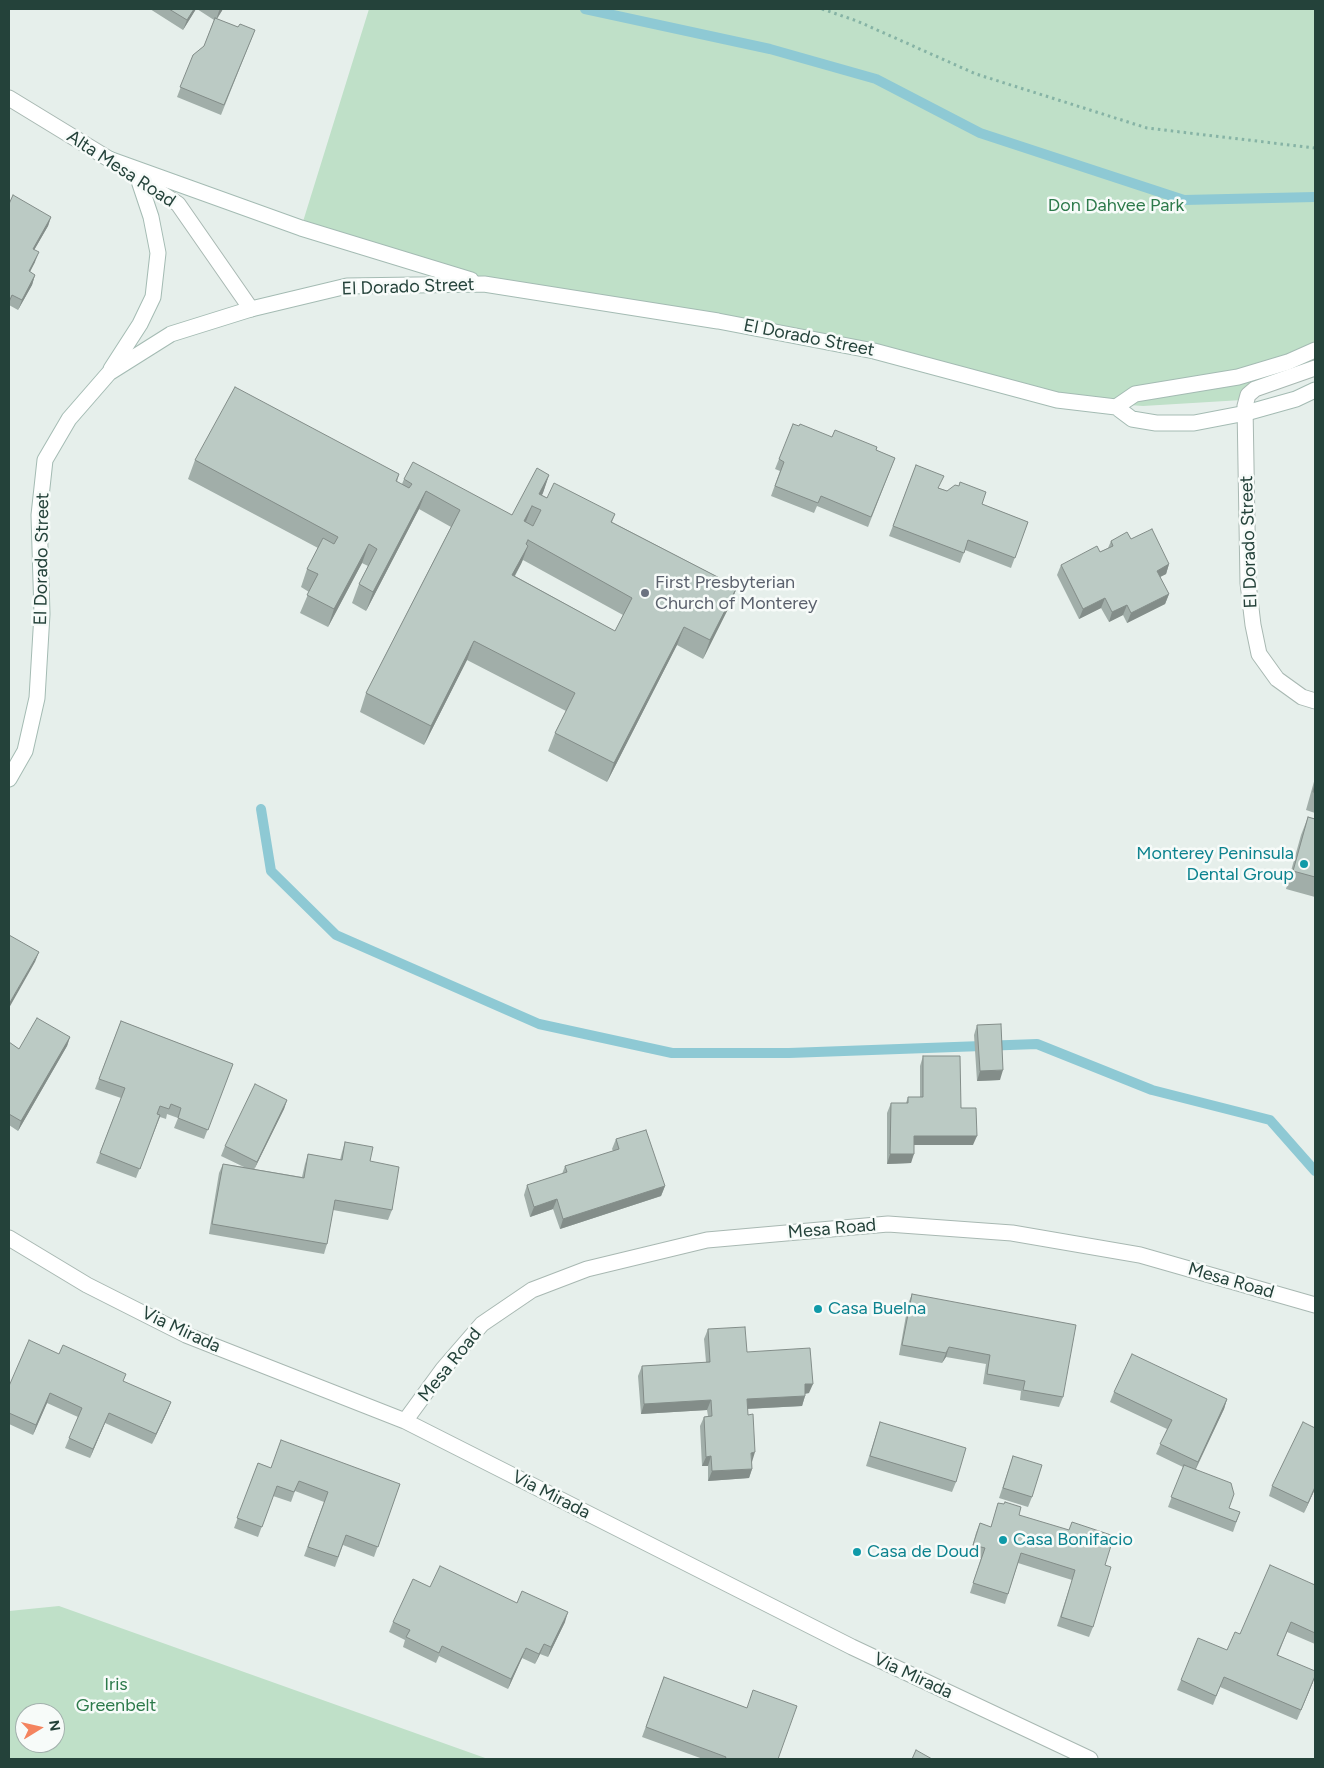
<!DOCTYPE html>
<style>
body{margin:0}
#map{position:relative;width:1324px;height:1768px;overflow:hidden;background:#e6efeb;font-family:Figtree,sans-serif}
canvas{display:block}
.frame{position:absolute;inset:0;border:10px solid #24423a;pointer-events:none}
.north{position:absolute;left:15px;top:1703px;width:50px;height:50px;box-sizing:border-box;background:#f7fbf9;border:1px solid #a3b1ad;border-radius:50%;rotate:81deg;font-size:14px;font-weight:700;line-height:20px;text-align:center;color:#24423a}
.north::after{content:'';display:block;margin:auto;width:18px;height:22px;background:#f4845f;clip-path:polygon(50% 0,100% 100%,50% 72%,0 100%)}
</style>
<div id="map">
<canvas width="1324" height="1768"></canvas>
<div class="frame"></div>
<div class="north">N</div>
</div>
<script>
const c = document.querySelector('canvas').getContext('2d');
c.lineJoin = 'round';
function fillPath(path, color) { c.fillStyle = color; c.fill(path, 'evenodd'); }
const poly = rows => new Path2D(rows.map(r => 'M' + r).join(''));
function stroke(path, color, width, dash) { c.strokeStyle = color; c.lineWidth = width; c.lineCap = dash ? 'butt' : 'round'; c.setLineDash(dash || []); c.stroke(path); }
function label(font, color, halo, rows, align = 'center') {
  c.font = font + ' Figtree,sans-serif'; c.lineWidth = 5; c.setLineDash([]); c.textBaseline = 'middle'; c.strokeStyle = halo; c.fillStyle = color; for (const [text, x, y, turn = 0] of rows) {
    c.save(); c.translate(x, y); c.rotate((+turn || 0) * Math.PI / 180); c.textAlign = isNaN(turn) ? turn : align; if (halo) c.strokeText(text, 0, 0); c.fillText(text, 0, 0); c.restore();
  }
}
fillPath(poly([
 [369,9,1315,9,1315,373,1242,400,1143,406,1057,400,874,351,484,284,301,228],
 [59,1606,488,1759,9,1759,9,1611],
 [25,1713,55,1713,55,1743,25,1743]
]), '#bfe0c8');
stroke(poly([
 [585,9,770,49,876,79,980,133,1184,200,1315,197],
 [261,809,271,871,336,935,539,1024,672,1053,789,1053,1037,1044,1152,1090,1270,1120,1315,1171]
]), '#8ec9d4', 10);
const street = poly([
 [9,98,109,159,178,204,251,309],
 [1315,368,1255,389,1248,395,1245,406,1248,583,1253,625,1259,654,1277,679,1302,697,1315,701],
 [9,1238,87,1285,186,1335,405,1421,852,1647,1090,1759],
 [405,1421,443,1369,482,1324,532,1290,587,1269,707,1240,888,1224,1012,1233,1140,1255,1315,1305]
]);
const secondary = poly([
 [109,159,301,228,471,280],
 [111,369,140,324,153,297,158,253,151,217,138,178],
 [1116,407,1135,394,1238,377,1288,362,1315,350],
 [9,779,25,751,37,698,42,614,39,515,45,460,69,419,109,373,171,334,251,309,347,286,484,284,718,321,874,351,1057,400,1116,407,1132,419,1156,423,1194,423,1246,413,1296,399,1315,390]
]);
stroke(street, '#a8b8b2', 17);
stroke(secondary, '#a4bbb3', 17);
stroke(poly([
 [822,9,857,21,976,74,1147,128,1315,148]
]), '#86b3a5', 3, [2.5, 4]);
stroke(street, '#fff', 15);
stroke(secondary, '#fff', 15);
fillPath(poly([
 [150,9,196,9,183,30],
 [197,9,223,9,217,19,238,27,255,30,221,115,177,97,193,55,204,46,214,20],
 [9,204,51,217,48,226,34,250,35,262,30,272,35,275,32,285,18,310,9,305],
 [832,437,876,450,895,458,868,527,817,506,814,513,771,496,780,471,775,469,779,459],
 [195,460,399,474,397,482,402,484,404,479,512,515,549,475,542,495,547,498,615,514,612,522,737,587,730,605,703,659,677,645,607,782,548,751,555,733,566,711,467,660,424,745,360,712,366,693,451,527,419,509,366,611,352,603,359,584,368,566,362,563,328,627,300,613,309,592,301,587,307,569,318,548,188,479],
 [523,560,623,615,615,631,515,576],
 [916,465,939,488,982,504,1028,522,1011,568,965,550,960,563,889,536],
 [1131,539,1169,564,1166,574,1160,577,1169,594,1165,604,1127,623,1123,615,1109,622,1101,608,1079,619,1057,575,1061,565,1100,552,1108,548,1111,541],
 [1315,778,1315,813,1306,810],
 [1308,817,1315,819,1315,897,1286,889,1301,835],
 [121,1021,233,1064,204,1139,174,1128,178,1118,167,1114,166,1119,160,1117,136,1178,96,1163,121,1098,95,1089],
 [977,1025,1000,1080,977,1081,974,1035],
 [70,1037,67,1046,18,1131,9,1125,9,1042,19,1049],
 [923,1056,961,1108,973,1145,914,1145,911,1163,887,1164,887,1113,891,1103,906,1103,908,1097,920,1097,920,1066],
 [287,1100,284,1109,254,1169,302,1177,305,1164,308,1154,340,1160,342,1152,345,1142,370,1161,392,1210,388,1220,333,1210,327,1244,324,1254,209,1234,219,1173,223,1164,244,1167,221,1156,225,1146],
 [616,1139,665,1186,661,1196,560,1229,553,1209,530,1217,524,1195,527,1185,562,1174,565,1166,613,1151,612,1149],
 [912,1294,1063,1397,1059,1407,1020,1400,1021,1391,983,1384,986,1364,946,1357,942,1363,899,1355,908,1304],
 [708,1329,747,1352,809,1393,805,1394,805,1396,802,1406,747,1409,752,1469,749,1478,708,1481,708,1466,702,1466,700,1426,704,1417,708,1416,707,1410,641,1414,638,1376,642,1366,706,1362,704,1339],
 [59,1354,171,1402,167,1412,152,1444,105,1423,90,1458,65,1448,78,1417,47,1403,33,1435,9,1424,9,1386],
 [1114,1392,1227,1399,1224,1409,1196,1469,1229,1508,1240,1512,1233,1532,1168,1507,1183,1467,1156,1454,1167,1429,1110,1402],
 [880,1422,956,1482,952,1492,866,1466],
 [1013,1456,1032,1497,1028,1507,999,1498],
 [258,1463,271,1468,400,1484,374,1557,343,1545,335,1567,304,1556,324,1502,295,1491,291,1502,273,1496,258,1537,234,1528],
 [1272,1486,1315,1489,1304,1513,1269,1496],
 [998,1503,1105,1565,1093,1627,1089,1637,1057,1626,1072,1580,1018,1563,1005,1604,970,1593,981,1558,970,1555,976,1533,980,1523,991,1527],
 [1315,1585,1315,1644,1287,1632,1278,1655,1313,1682,1297,1720,1220,1687,1213,1705,1177,1690,1181,1680,1227,1650,1240,1634],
 [430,1587,517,1603,565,1622,548,1657,540,1654,535,1664,522,1658,508,1689,439,1656,436,1663,403,1647,405,1640,389,1632,393,1622],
 [664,1677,747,1708,778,1759,703,1759,642,1737]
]), '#a1aea9');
fillPath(poly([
 [194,9,196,9,183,30,187,20],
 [220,9,223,9,216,20,219,11],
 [51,217,48,226,29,259,33,249],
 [39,252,35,262,25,281,29,271],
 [35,275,32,285,18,310,22,300],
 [549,475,543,493,535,507,539,494],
 [426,491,419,509,366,611,373,592],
 [532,506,525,524,524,521],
 [528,540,523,555,528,546,521,564,505,593,512,575],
 [369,544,362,563,328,627,334,609],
 [1169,564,1166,574,1154,580,1157,571],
 [737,587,730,605,703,659,710,640],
 [1169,594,1165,604,1127,623,1131,613],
 [1105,598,1101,608,1079,619,1083,609],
 [1127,605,1123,615,1109,622,1112,612],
 [684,627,677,645,607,782,614,763],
 [474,641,467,660,424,745,431,726],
 [39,952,35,962,9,1008,9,1004],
 [70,1037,67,1046,18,1131,21,1121],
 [1003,1070,1000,1080,977,1081,980,1071],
 [287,1100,284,1109,253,1172,257,1162],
 [914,1136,977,1136,973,1145,911,1145],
 [890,1154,914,1154,911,1163,887,1164],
 [665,1186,661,1196,560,1229,563,1219],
 [557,1199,553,1209,530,1217,534,1207],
 [949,1347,946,1357,942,1363,946,1353],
 [805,1384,813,1384,809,1393,801,1394],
 [50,1393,47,1403,33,1435,36,1425],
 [805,1396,802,1406,743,1409,747,1399],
 [1227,1399,1224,1409,1194,1472,1198,1462],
 [711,1400,707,1410,641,1414,644,1404],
 [171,1402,167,1412,152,1444,156,1434],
 [109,1413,105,1423,90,1458,93,1449],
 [755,1452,752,1462,751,1453],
 [711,1456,708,1466,702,1466,706,1457],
 [752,1469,749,1478,708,1481,712,1471],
 [1315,1487,1315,1489,1304,1513,1308,1503],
 [568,1612,565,1622,548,1657,551,1647],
 [544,1644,540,1654,535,1664,539,1654],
 [526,1648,522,1658,508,1689,511,1679],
 [1315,1676,1313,1682,1297,1720,1301,1710]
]), '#838d89');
const building = poly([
 [169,9,194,9,187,20,169,9],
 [215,18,238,27,240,24,255,30,224,105,180,87,193,55,204,46,215,18],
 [13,195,51,217,33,249,39,252,29,271,35,275,22,300,12,295,9,302,9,204,13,195],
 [235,387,399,474,396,481,409,488,412,484,404,479,413,462,512,515,537,468,549,475,539,494,547,498,554,483,615,514,611,522,737,587,710,640,684,627,614,763,555,733,575,693,474,641,431,726,366,693,460,510,426,491,373,592,359,584,377,549,369,544,334,609,307,595,318,574,307,569,323,538,334,544,338,537,195,460,235,387],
 [532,506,541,510,533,526,524,521,532,506],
 [528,540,632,598,615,631,512,575,528,546,526,544,528,540],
 [793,424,799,426,800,424,832,437,835,430,877,447,876,450,895,458,871,517,821,496,818,503,775,486,784,462,779,459,793,424],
 [916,465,944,476,938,488,947,491,955,485,959,486,960,482,986,492,982,504,1028,522,1015,558,968,540,964,553,893,526,916,465],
 [1152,529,1169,564,1157,571,1169,594,1131,613,1127,605,1112,612,1105,598,1083,609,1061,565,1097,546,1100,552,1113,546,1111,541,1127,532,1131,539,1152,529],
 [1315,784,1315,792,1313,792,1315,784],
 [1308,817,1315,819,1315,877,1293,871,1308,817],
 [9,935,39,952,9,1004,9,935],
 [37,1018,70,1037,21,1121,9,1114,9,1042,19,1049,37,1018],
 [121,1021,233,1064,208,1130,178,1118,181,1108,171,1104,169,1109,160,1106,157,1114,160,1115,140,1169,100,1153,125,1088,99,1079,121,1021],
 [1001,1024,1003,1070,980,1071,977,1025,1001,1024],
 [923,1056,960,1056,961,1108,976,1108,977,1136,914,1136,914,1154,890,1154,891,1103,908,1103,908,1097,923,1097,923,1056],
 [255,1084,287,1100,257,1162,225,1146,255,1084],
 [646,1130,665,1186,563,1219,557,1199,534,1207,527,1185,567,1172,565,1166,619,1149,616,1139,646,1130],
 [345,1142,373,1147,370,1161,399,1167,392,1210,335,1200,327,1244,212,1224,223,1164,304,1178,308,1154,342,1160,345,1142],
 [912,1294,1076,1325,1063,1397,1023,1390,1025,1381,987,1374,990,1355,949,1347,946,1353,902,1345,912,1294],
 [745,1327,747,1352,810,1348,813,1384,805,1384,805,1396,747,1399,748,1415,753,1414,755,1452,751,1453,752,1469,712,1471,711,1456,706,1457,704,1417,712,1416,711,1400,644,1404,642,1366,710,1362,708,1329,745,1327],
 [29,1340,59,1354,63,1345,126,1374,123,1381,171,1402,156,1434,109,1413,93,1449,69,1438,82,1408,50,1393,36,1425,9,1413,9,1386,29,1340],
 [1132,1354,1227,1399,1198,1462,1160,1444,1172,1420,1114,1392,1132,1354],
 [880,1422,966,1448,956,1482,870,1456,880,1422],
 [1303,1422,1315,1428,1315,1487,1308,1503,1272,1486,1303,1422],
 [281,1440,400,1484,378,1547,346,1535,338,1557,308,1547,328,1492,299,1481,294,1492,277,1486,262,1527,237,1518,258,1463,271,1468,281,1440],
 [1013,1456,1042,1465,1032,1497,1003,1488,1013,1456],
 [1184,1465,1231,1483,1234,1494,1229,1508,1240,1512,1236,1522,1171,1497,1184,1465],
 [1005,1502,1021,1507,1019,1515,1069,1530,1072,1522,1114,1536,1105,1565,1111,1567,1093,1627,1061,1617,1075,1570,1021,1553,1008,1594,973,1583,985,1548,973,1545,980,1523,991,1527,998,1503,1004,1504,1005,1502],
 [1270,1565,1315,1585,1315,1633,1291,1622,1277,1655,1315,1671,1315,1676,1301,1710,1224,1677,1216,1696,1181,1680,1198,1638,1227,1650,1235,1632,1240,1634,1270,1565],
 [440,1566,517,1603,522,1591,568,1612,551,1647,544,1644,539,1654,526,1648,511,1679,442,1646,439,1653,406,1637,410,1630,393,1622,413,1579,430,1587,440,1566],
 [664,1677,747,1708,753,1690,797,1706,778,1759,725,1759,726,1757,646,1727,664,1677],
 [916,1750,932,1759,912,1759,916,1750]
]);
fillPath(building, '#bbcac4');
stroke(building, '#838d89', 1);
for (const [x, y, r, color] of [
 [645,593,5,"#6b7280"],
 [1304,864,5,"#0f9aa8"],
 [818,1309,5,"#0f9aa8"],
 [1003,1540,5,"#0f9aa8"],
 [857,1552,5,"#0f9aa8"]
]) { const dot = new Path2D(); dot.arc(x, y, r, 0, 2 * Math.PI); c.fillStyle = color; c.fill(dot); stroke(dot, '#f7fbf9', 2); }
label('18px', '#24423a', '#f7fbf9', [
 ["Alta Mesa Road",121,169,33],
 ["El Dorado Street",408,287,-2],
 ["El Dorado Street",809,338,11],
 ["El Dorado Street",1249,542,-92],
 ["El Dorado Street",42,559,-89],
 ["Mesa Road",832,1229,-5],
 ["Mesa Road",1231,1281,16],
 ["Via Mirada",181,1330,25],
 ["Mesa Road",450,1365,-51],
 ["Via Mirada",551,1495,27],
 ["Via Mirada",913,1676,25]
]);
label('18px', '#2d7a4b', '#f7fbf9', [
 ["Don Dahvee Park",1116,206],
 ["Iris",116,1685],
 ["Greenbelt",116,1706]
]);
label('18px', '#5b616d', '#f7fbf9', [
 ["First Presbyterian",655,583],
 ["Church of Monterey",655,604]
], 'left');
label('18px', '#0d838f', '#f7fbf9', [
 ["Monterey Peninsula",1294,854,"right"],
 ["Dental Group",1294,875,"right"],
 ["Casa Buelna",828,1309],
 ["Casa Bonifacio",1013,1540],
 ["Casa de Doud",867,1552]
], 'left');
</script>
